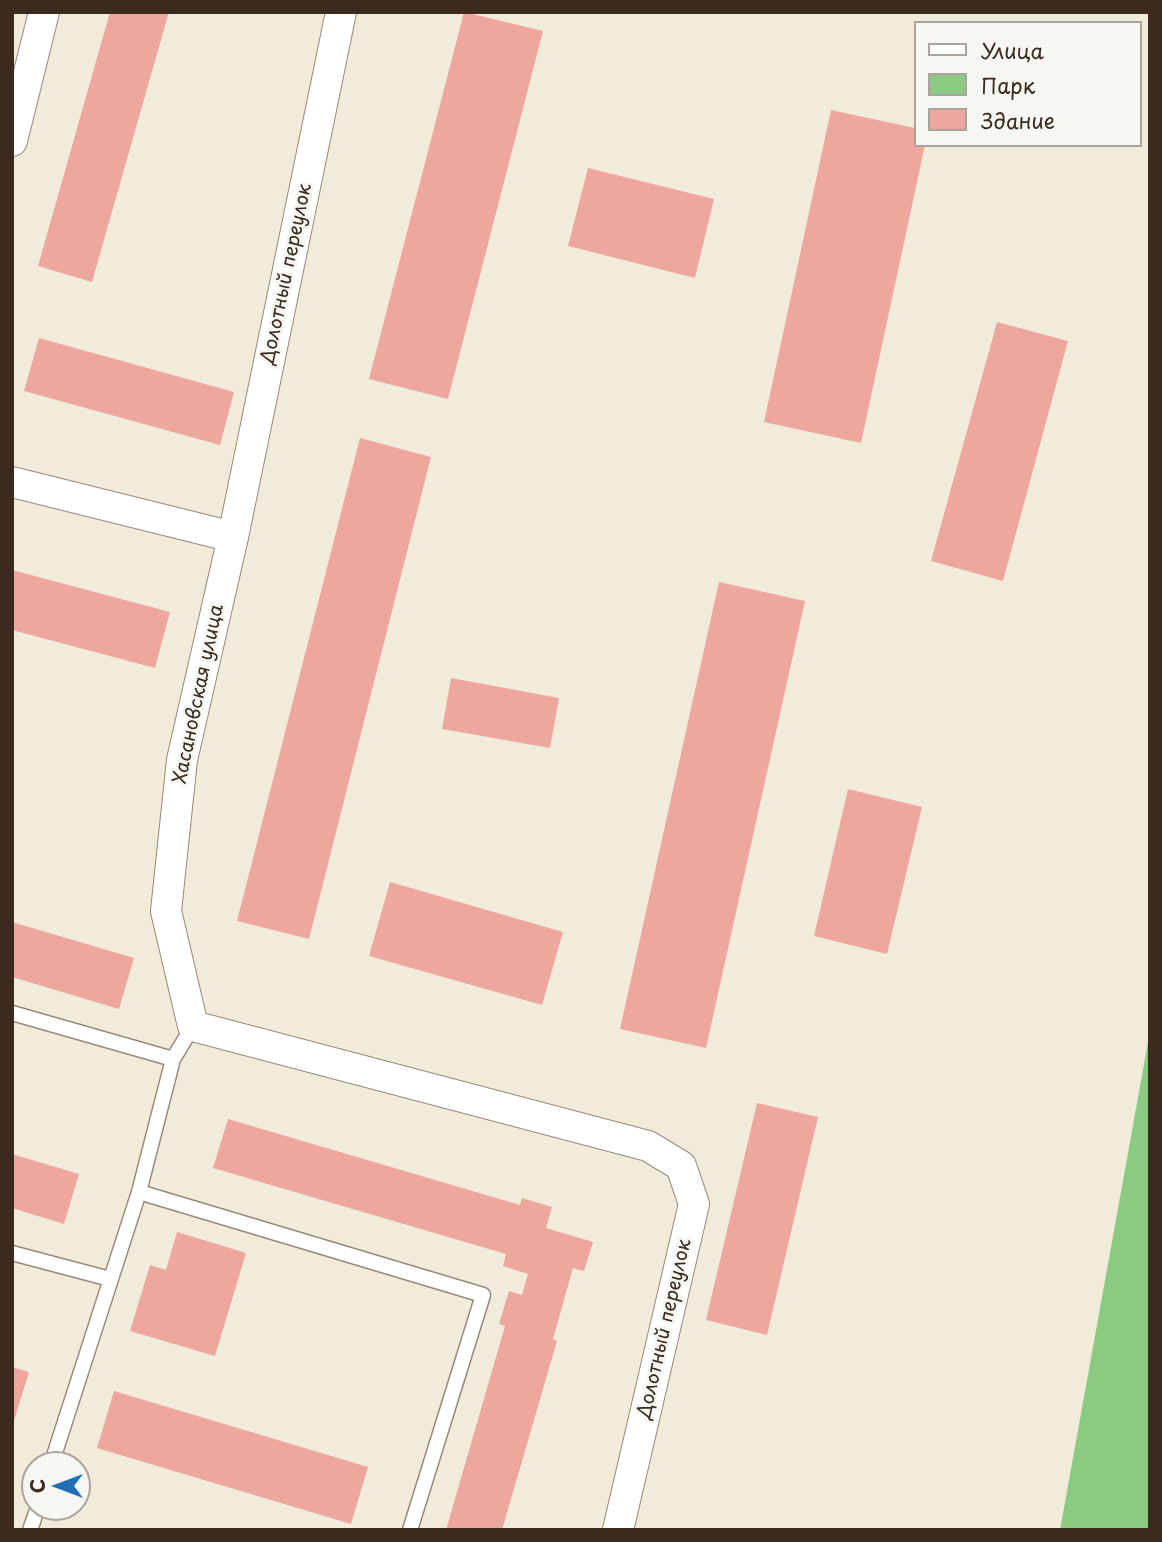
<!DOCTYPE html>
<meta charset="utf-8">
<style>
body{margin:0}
#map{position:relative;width:1162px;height:1542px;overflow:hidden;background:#f1ebd9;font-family:"Playpen Sans",sans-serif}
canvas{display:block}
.frame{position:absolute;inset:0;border:14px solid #3b2a1e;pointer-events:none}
.legend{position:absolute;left:914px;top:21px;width:228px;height:126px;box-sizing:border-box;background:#f6f6f2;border:2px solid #aba49d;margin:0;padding:9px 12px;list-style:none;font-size:21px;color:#3b2a1e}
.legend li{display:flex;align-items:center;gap:14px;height:35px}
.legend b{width:35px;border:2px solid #aba49d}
.north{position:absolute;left:21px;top:1451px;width:70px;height:70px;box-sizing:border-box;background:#f6f6f2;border:2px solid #aba49d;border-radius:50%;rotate:270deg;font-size:19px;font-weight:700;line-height:28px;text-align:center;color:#3b2a1e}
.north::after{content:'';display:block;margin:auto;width:24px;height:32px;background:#1f6fb2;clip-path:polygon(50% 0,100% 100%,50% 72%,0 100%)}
</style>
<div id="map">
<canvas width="1162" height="1542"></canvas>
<div class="frame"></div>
<ul class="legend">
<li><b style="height:9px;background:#fff"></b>Улица</li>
<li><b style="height:19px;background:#8aca82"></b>Парк</li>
<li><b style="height:19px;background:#eea79e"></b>Здание</li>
</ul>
<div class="north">С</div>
</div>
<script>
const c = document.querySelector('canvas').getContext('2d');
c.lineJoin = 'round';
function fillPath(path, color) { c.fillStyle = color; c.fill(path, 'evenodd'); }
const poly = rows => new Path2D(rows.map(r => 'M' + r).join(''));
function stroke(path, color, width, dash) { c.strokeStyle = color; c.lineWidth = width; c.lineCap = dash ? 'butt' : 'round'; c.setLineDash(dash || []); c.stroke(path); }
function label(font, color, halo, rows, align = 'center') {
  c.font = font + ' "Playpen Sans",sans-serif'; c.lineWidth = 6; c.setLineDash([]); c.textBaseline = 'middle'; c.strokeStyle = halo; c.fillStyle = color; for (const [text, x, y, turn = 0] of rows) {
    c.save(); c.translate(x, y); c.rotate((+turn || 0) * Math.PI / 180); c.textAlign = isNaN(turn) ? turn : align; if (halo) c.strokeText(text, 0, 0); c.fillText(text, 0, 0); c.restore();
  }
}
fillPath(poly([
 [1150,1031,1150,1530,1060,1530]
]), '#8aca82');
fillPath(poly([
 [110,12,169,12,92,282,38,266],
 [464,12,543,31,448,399,369,379],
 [831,110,915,128,915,145,925,145,861,443,764,422],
 [588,168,714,199,695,278,568,246],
 [997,322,1068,341,1003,581,931,561],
 [39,338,234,392,220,445,24,391],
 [360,438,431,457,309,939,237,921],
 [12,570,170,612,155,668,12,630],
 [719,582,805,601,706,1048,620,1029],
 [451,678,559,698,550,748,442,729],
 [848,789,922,807,887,954,814,936],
 [390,882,563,932,542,1005,369,956],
 [12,922,134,958,119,1009,12,977],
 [757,1103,818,1117,767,1335,706,1320],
 [228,1119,520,1205,522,1198,552,1207,546,1228,593,1242,584,1271,573,1268,553,1339,557,1341,502,1530,446,1530,505,1326,499,1324,509,1291,522,1295,528,1274,503,1266,506,1254,213,1168],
 [12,1154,79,1174,64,1224,12,1208],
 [177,1232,246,1253,215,1356,130,1331,150,1265,166,1270],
 [12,1367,29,1372,13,1424,12,1424],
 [114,1391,368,1467,351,1524,97,1448]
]), '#eea79e');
const lane = poly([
 [12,1013,173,1059],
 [139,1192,483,1295,410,1530],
 [12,1253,110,1279],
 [51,1465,139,1192,173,1059,193,1026],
 [30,1530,38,1507]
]);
const street = poly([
 [341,12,233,537,182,760,166,911,193,1026,648,1146,681,1166,694,1204,618,1530],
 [12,141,44,12],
 [12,482,233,537]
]);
stroke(lane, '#968a7c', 17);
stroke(street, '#968a7c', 32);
stroke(lane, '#fff', 14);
stroke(street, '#fff', 30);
label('19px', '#3b2a1e', '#f6f6f2', [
 ["Долотный переулок",287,274,-78],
 ["Хасановская улица",199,694,-78],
 ["Долотный переулок",665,1329,-77]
]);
</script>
